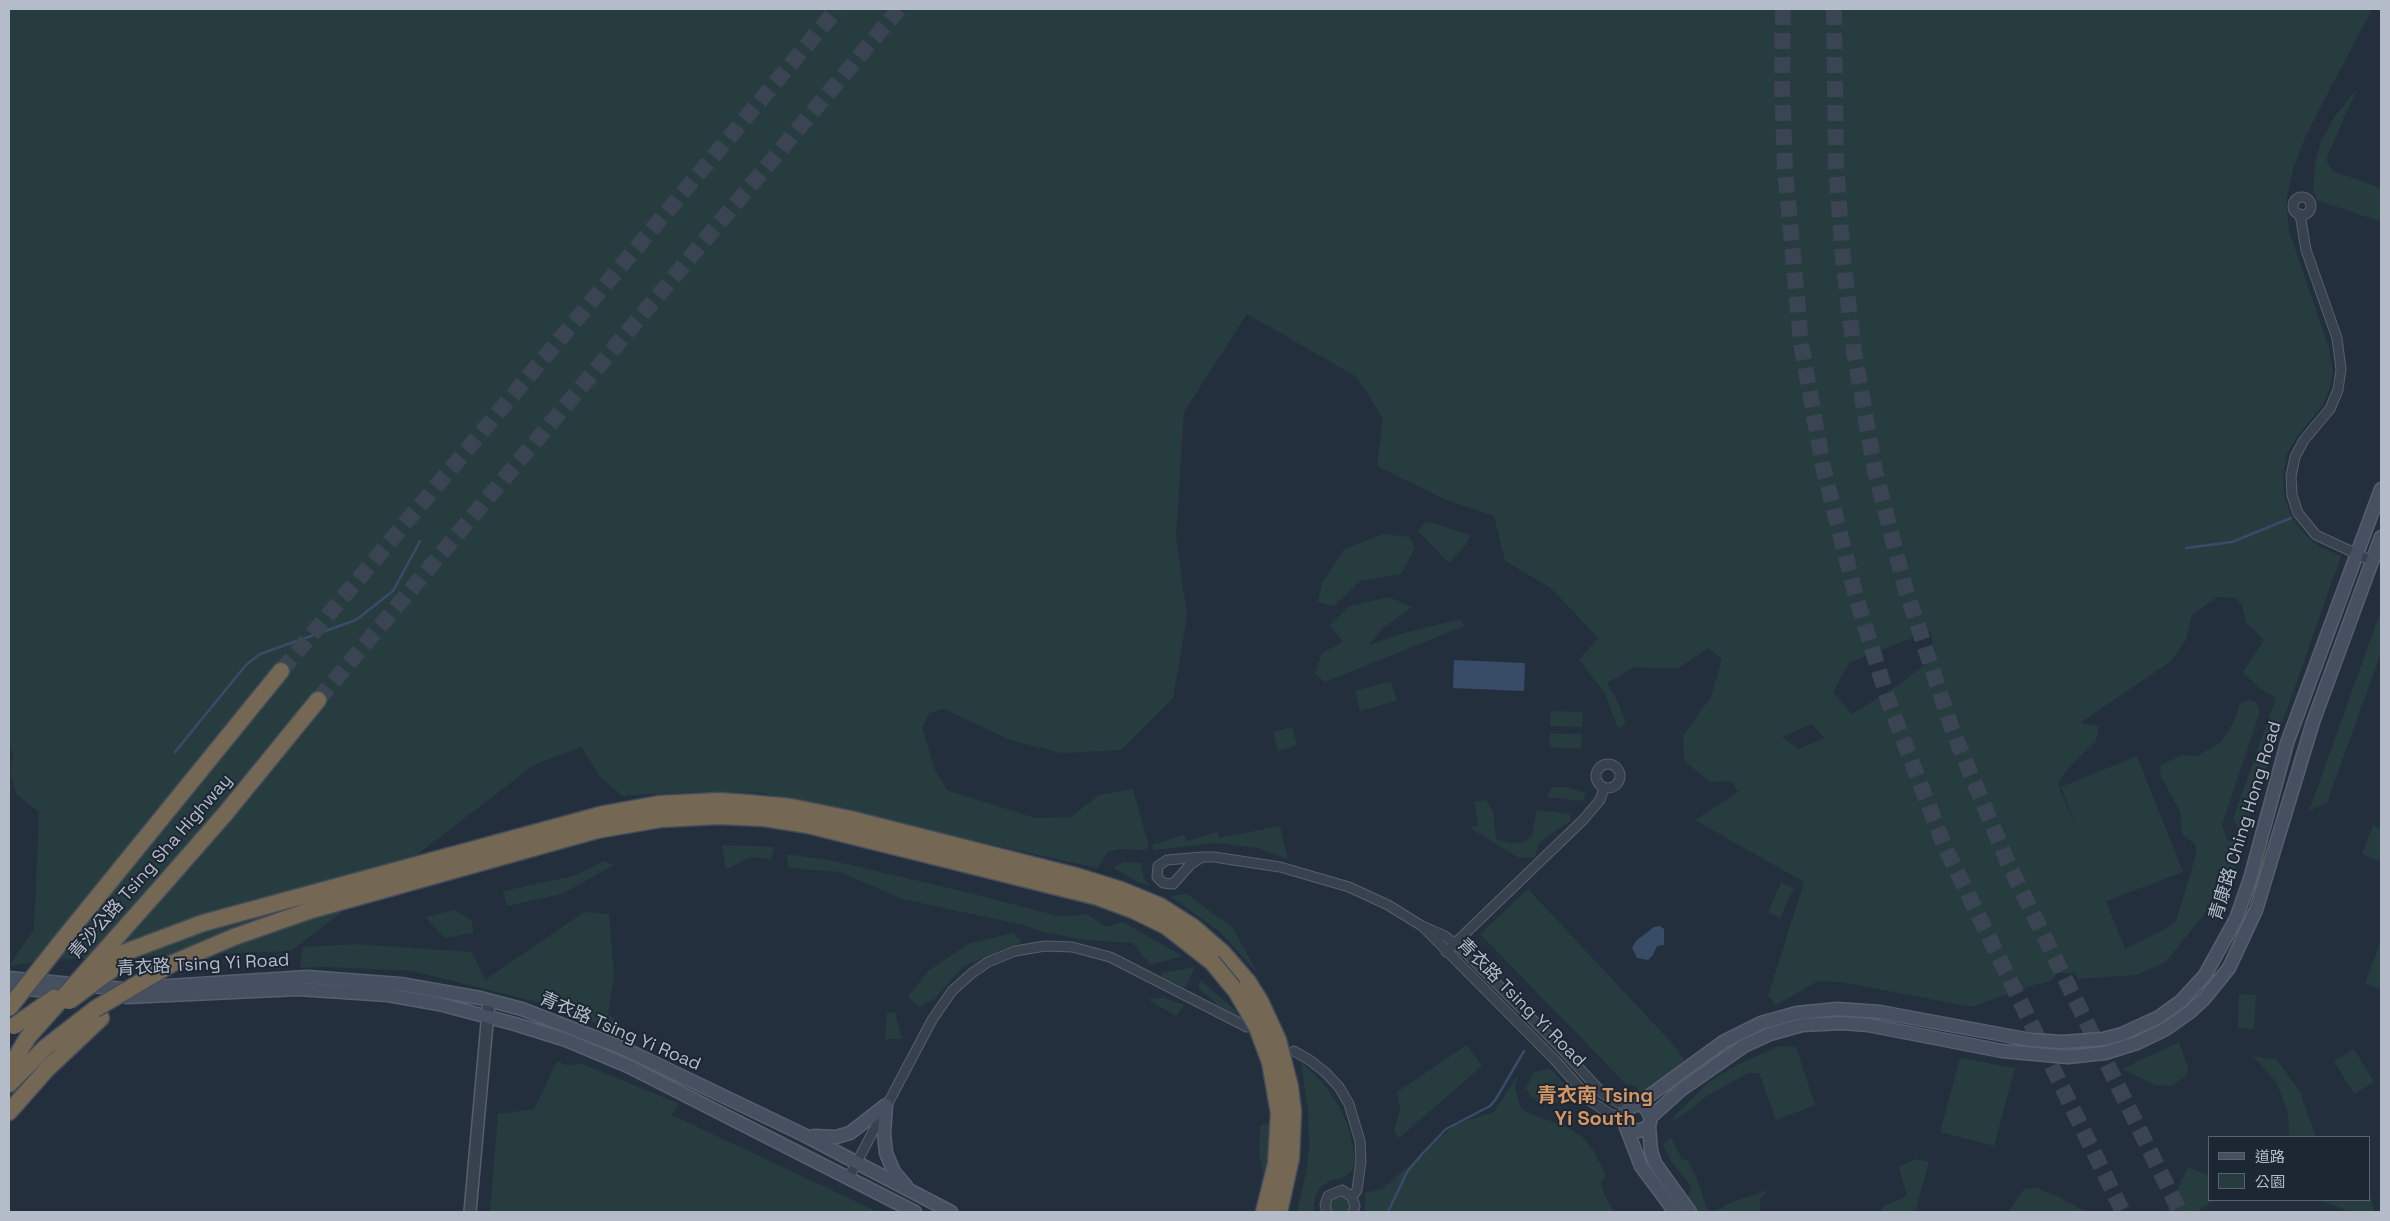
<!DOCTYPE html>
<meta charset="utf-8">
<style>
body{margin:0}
#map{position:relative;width:2390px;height:1221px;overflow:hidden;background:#242f3e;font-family:"Space Grotesk","Noto Sans TC",sans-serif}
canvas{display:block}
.frame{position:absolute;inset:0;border:10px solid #b4bcc9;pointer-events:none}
.legend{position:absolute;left:2208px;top:1136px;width:162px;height:65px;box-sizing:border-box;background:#1d2633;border:1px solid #59626f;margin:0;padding:6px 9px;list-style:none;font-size:15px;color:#b4bcc9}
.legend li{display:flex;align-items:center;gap:10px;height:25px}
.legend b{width:25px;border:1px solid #59626f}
</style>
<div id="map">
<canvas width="2390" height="1221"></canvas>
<div class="frame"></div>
<ul class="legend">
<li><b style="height:6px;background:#465061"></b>道路</li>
<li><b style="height:14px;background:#263c3f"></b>公園</li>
</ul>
</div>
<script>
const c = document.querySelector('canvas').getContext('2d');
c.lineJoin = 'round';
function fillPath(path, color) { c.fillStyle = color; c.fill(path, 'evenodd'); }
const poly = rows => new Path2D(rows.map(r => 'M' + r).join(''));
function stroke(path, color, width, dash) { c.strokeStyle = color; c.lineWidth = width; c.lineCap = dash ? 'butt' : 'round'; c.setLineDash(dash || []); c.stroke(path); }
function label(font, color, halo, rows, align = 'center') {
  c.font = font + ' "Space Grotesk","Noto Sans TC",sans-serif'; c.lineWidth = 4; c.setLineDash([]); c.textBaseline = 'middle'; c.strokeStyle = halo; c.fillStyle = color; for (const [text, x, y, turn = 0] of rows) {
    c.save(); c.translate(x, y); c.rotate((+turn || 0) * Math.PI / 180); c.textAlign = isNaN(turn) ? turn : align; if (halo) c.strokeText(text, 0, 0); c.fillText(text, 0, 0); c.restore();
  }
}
fillPath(poly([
 [9,9,2372,9,2306,135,2293,170,2286,202,2289,231,2329,348,2333,371,2330,387,2323,405,2298,435,2287,454,2283,475,2284,497,2292,517,2304,534,2320,547,2341,556,2243,834,2233,819,2276,698,2262,690,2243,672,2264,640,2246,623,2242,606,2236,598,2217,597,2192,615,2186,640,2170,662,2080,723,2099,726,2096,741,2067,769,2058,784,2078,833,2061,787,2137,756,2183,872,2106,901,2125,949,2163,930,2176,921,2196,855,2196,845,2182,834,2180,812,2160,775,2161,765,2182,755,2197,756,2221,742,2233,723,2240,704,2248,700,2256,702,2260,712,2222,825,2227,839,2242,847,2230,881,2166,962,2136,975,2078,979,2075,973,2057,973,2051,981,2034,985,1971,1007,1841,982,1818,981,1776,1005,1768,996,1804,882,1695,820,1738,792,1731,781,1710,782,1684,761,1683,736,1711,697,1722,659,1708,648,1677,669,1635,667,1607,683,1618,702,1626,724,1618,729,1604,692,1579,660,1598,638,1551,588,1505,561,1494,516,1446,500,1377,466,1383,419,1357,377,1247,314,1184,412,1176,536,1187,617,1173,698,1121,750,1061,753,1010,740,944,709,929,713,922,727,935,770,947,790,1035,818,1071,817,1099,795,1133,789,1149,847,1145,850,1119,849,1108,852,1097,868,761,793,696,792,622,796,601,778,581,747,534,765,291,951,46,960,9,966,34,929,39,812,17,795,10,773,13,754,9,745],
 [1930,631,1936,656,1900,684,1852,714,1833,692,1849,663],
 [1812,724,1824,738,1799,749,1782,737],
 [2357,89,2327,157,2327,162,2333,171,2381,188,2381,222,2317,200,2313,190,2315,163,2321,141,2335,116],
 [1426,521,1470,535,1464,548,1449,563,1418,531],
 [1383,534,1410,537,1415,548,1401,574,1360,581,1334,606,1318,602,1322,583,1344,549],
 [1389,597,1412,607,1382,629,1369,645,1397,635,1461,619,1464,626,1325,682,1315,674,1322,653,1343,642,1330,625,1350,606],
 [2381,610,2381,653,2327,803,2309,811],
 [1391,681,1397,701,1360,711,1355,691],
 [1551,711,1583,712,1582,727,1550,726],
 [1292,727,1297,745,1278,751,1273,732],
 [1550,733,1582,734,1581,749,1549,747],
 [1552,787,1566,787,1586,793,1583,801,1547,797],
 [1486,800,1493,811,1496,839,1510,843,1525,842,1532,835,1537,810,1570,814,1570,821,1539,843,1535,857,1519,858,1470,828,1478,825,1474,802],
 [2373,825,2381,829,2381,862,2362,854],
 [1280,826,1288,859,1258,848,1215,843,1154,850,1152,845,1184,835,1187,841,1217,832,1219,838],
 [722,845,756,846,774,847,771,859,750,857,726,870],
 [786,854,829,860,962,891,1062,917,1087,914,1106,927,1123,922,1182,956,1150,965,1133,943,1084,940,1044,932,1023,925,902,899,840,872,789,868],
 [604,861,614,865,562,894,507,906,503,891,574,876],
 [1124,862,1141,863,1144,879,1151,886,1137,882,1113,867],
 [1781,882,1794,888,1780,918,1768,912],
 [1528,889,1671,1042,1686,1062,1641,1096,1636,1086,1626,1084,1480,934],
 [1187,894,1233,928,1258,974,1220,932,1170,896],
 [455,910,471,920,474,933,445,938,425,917],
 [584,912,609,914,614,976,608,1014,625,1029,625,1040,594,1022,550,1005,413,971,325,967,300,968,303,947,357,944,426,949,472,952,485,980],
 [1013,933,1022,942,964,966,934,999,920,1007,908,997,928,971,968,944],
 [2381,941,2381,990,2365,983],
 [1195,967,1185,988,1161,977,1162,973],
 [1200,980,1234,1009,1240,1018,1225,1011,1198,988],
 [2239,994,2256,995,2254,1029,2238,1028],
 [1164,998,1185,1005,1176,1016,1147,999],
 [895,1012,902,1039,885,1039,887,1013],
 [2179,1042,2188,1068,2187,1075,2172,1086,2155,1085,2122,1069],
 [1467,1045,1482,1066,1399,1138,1394,1132,1400,1109,1397,1092],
 [1779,1046,1796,1047,1815,1105,1776,1120,1759,1073,1748,1073,1707,1096,1677,1119,1670,1120,1709,1082,1737,1065],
 [2354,1049,2374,1082,2354,1094,2334,1061],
 [2253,1056,2277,1060,2300,1092,2316,1137,2289,1137,2288,1112,2276,1082],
 [1960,1058,2015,1068,1994,1146,1940,1132],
 [557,1061,566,1065,582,1064,678,1103,672,1115,878,1212,490,1212,498,1114,534,1109],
 [1301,1062,1323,1083,1339,1106,1349,1129,1354,1152,1355,1164,1352,1171,1341,1179,1332,1180,1320,1187,1314,1199,1314,1212,1297,1212,1307,1169,1309,1146,1308,1111],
 [1550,1068,1574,1095,1563,1103,1538,1102,1531,1097,1526,1088,1533,1073],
 [1518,1075,1515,1087,1520,1107,1526,1112,1567,1127,1582,1137,1594,1151,1606,1176,1601,1183,1604,1194,1614,1212,1365,1212,1365,1193,1382,1189,1456,1124,1494,1112],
 [1274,1121,1272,1153,1265,1183,1259,1154,1260,1126],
 [1671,1138,1682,1159,1687,1160,1695,1174,1707,1209,1714,1212,1732,1202,1768,1190,1760,1199,1760,1212,1698,1212,1687,1199,1691,1186,1671,1161,1663,1144],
 [1916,1159,1929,1162,1915,1212,1883,1212,1882,1207,1907,1196,1899,1167],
 [2188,1167,2209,1176,2209,1200,2215,1200,2196,1212,2167,1212],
 [2037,1188,2059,1197,2086,1212,2008,1212,2024,1189],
 [1335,1195,1343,1195,1349,1199,1350,1207,1348,1212,1331,1212,1329,1204],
 [2369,1196,2372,1199,2374,1212,2350,1212,2320,1200,2369,1200]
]), '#263c3f');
fillPath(poly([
 [1454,660,1525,663,1524,691,1453,688],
 [1660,926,1664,929,1664,945,1657,946,1653,955,1648,960,1637,958,1632,948,1636,941,1654,927]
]), '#394c67');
stroke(poly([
 [2186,548,2232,542,2291,518],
 [175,752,246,665,260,654,356,620,393,591,420,541],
 [1388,1212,1407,1172,1422,1154,1446,1129,1490,1106,1496,1099,1524,1051]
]), '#394c67', 2.5);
stroke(poly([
 [1783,9,1782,85,1785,168,1801,343,1824,471,1857,600,1889,703,1944,845,2123,1212],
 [1834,9,1836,165,1843,259,1854,351,1875,471,1905,587,1952,729,2008,863,2180,1212],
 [281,671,837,9],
 [318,700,899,9]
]), '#3a4453', 16, [16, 8]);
const minor = poly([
 '2293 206a9 9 0 1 1 18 0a9 9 0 1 1-18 0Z',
 [2300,214,2306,250,2337,338,2341,369,2338,390,2330,409,2304,440,2295,457,2291,476,2292,495,2298,513,2316,535,2372,561],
 '1596 776a12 12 0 1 1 24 0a12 12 0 1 1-24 0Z',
 [1202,857,1190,865,1173,884,1163,883,1157,877,1158,866,1167,860,1202,857,1214,857,1280,867,1349,887,1388,905,1422,926,1445,936,1466,953,1559,1046,1602,1093,1619,1103,1631,1106],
 [1424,928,1555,1060,1592,1102,1610,1114,1623,1118],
 [1446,952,1583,820,1600,800,1604,788],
 [1294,1051,1311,1061,1326,1073,1339,1087,1349,1104,1360,1141,1361,1161,1357,1190,1352,1197],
 [849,1177,932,1020,952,991,972,973,988,962,1015,951,1045,946,1072,947,1110,957,1247,1027],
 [1327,1212,1325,1205,1328,1196,1342,1190,1352,1197,1355,1206,1353,1212]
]);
const tertiary = poly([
 [470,1212,489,1001]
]);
const secondary = poly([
 [9,978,123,989,307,977,400,984,480,998,522,1009,625,1049,804,1135,951,1212],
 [9,988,67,992],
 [127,997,298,989,388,995,439,1004,515,1024,566,1040,628,1066,915,1212],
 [1638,1104,1723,1042,1761,1023,1797,1013,1837,1009,1880,1012,2031,1040,2062,1042,2103,1039,2122,1034,2159,1017,2181,1001,2205,975,2236,919,2250,879,2287,743,2381,489],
 [886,1105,884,1134,886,1153,894,1172,906,1186],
 [1651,1117,1682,1089,1744,1046,1770,1034,1802,1025,1842,1023,1868,1025,2002,1051,2068,1057,2105,1053,2137,1043,2166,1029,2190,1012,2204,999,2229,968,2256,910,2313,722,2381,537],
 [1649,1126,1651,1151,1655,1163,1690,1212],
 [1628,1128,1639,1131,1649,1126,1651,1117,1645,1107,1638,1104,1627,1109,1625,1113,1624,1122,1641,1166,1675,1212],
 [814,1136,836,1137,850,1133,886,1105]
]);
const motorway = poly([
 [162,886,225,814,318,700],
 [179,932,203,923,604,814,659,804,719,801,748,803,791,807,850,819,1076,876,1121,890,1160,906,1193,927,1223,953,1248,982],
 [65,937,281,671],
 [173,963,234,937,311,910,597,830,661,819,718,816,764,818,808,825,1098,897,1133,910,1166,926,1212,962],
 [9,1069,28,1037],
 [9,1084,46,1047,95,1009],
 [9,1112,47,1069,101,1018],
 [1264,1212,1276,1164,1279,1113],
 [1279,1212,1291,1158,1293,1112]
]);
stroke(minor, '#565f6c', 11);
stroke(tertiary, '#565f6c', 14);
stroke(secondary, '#565f6c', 15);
stroke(motorway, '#434c59', 19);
stroke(minor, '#38414e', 9);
stroke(tertiary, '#38414e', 11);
stroke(secondary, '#465061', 12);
stroke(motorway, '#746855', 16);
const motorwayBridge = poly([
 [1212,962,1236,991,1257,1027,1270,1062,1279,1113],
 [95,970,123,953,179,932],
 [1248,982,1260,1001,1278,1040,1290,1087,1293,1112],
 [69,1001,114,968],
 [9,1008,65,937],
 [95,1009,173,963],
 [14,1026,54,998],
 [28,1037,162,886]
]);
stroke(motorwayBridge, '#434c59', 19, []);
stroke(motorwayBridge, '#746855', 16);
label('18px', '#b4bcc9', '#1d2633', [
 ["青康路 Ching Hong Road",2246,821,-73],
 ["青沙公路 Tsing Sha Highway",151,867,-49],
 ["青衣路 Tsing Yi Road",203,965,-3],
 ["青衣路 Tsing Yi Road",1521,1003,45],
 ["青衣路 Tsing Yi Road",620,1032,23]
]);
label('bold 20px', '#d59563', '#1d2633', [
 ["青衣南 Tsing",1595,1097],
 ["Yi South",1595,1120]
]);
</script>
